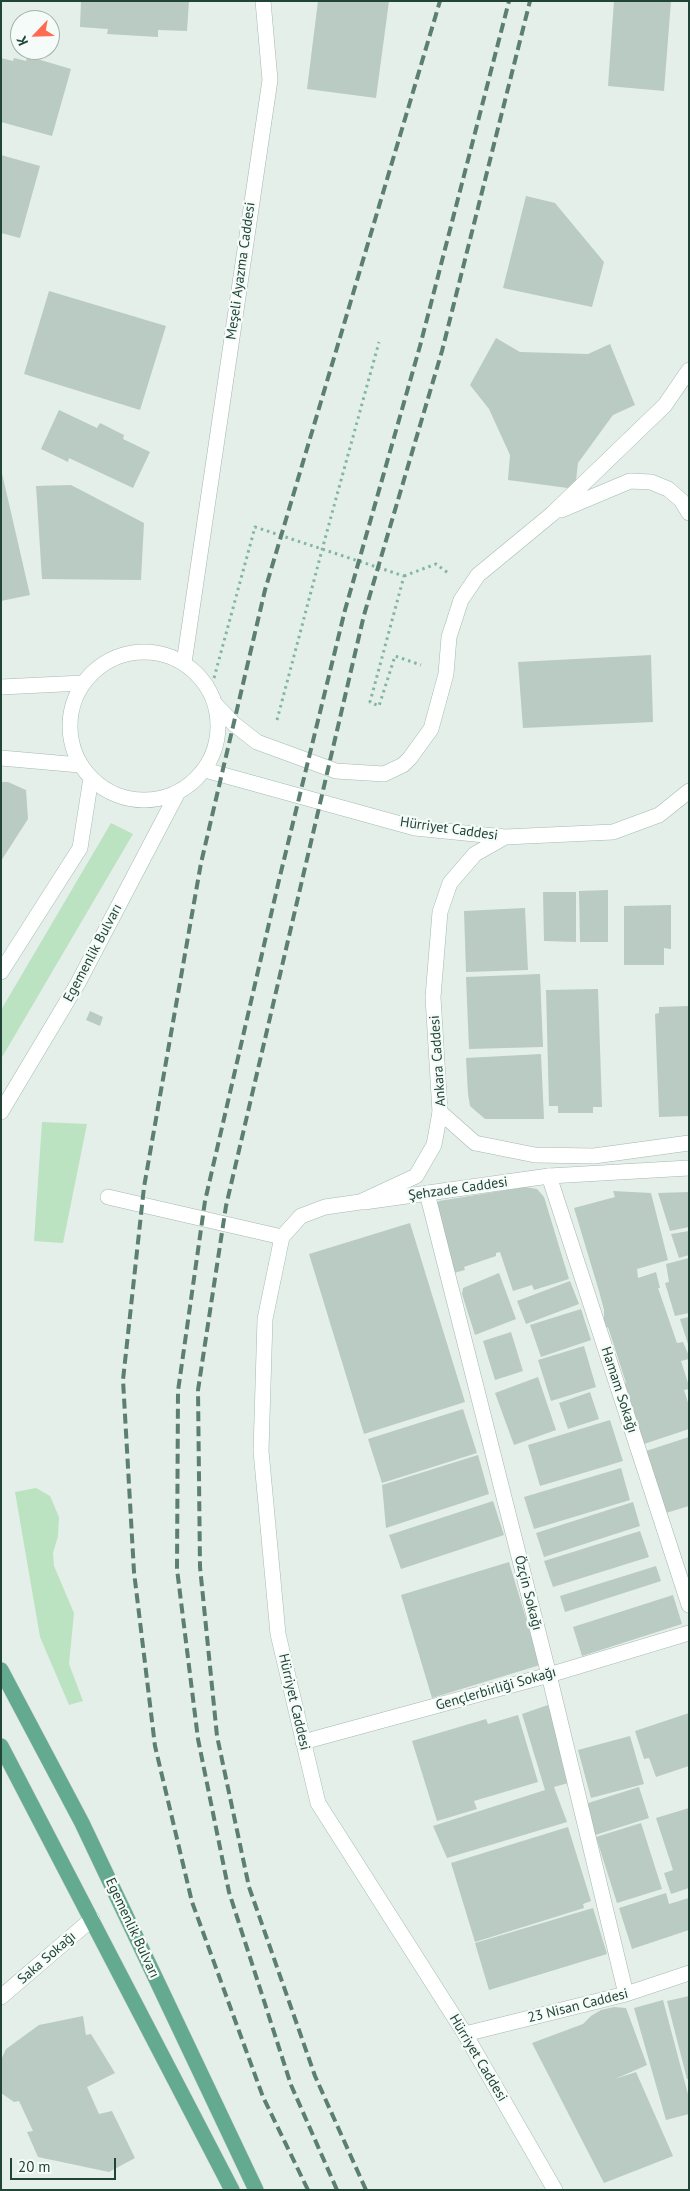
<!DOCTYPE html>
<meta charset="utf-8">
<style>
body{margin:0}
#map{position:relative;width:690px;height:2191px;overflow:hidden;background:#e4efe9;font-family:"PT Sans",sans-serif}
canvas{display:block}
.frame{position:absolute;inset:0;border:2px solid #204437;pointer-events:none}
.north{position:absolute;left:10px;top:10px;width:50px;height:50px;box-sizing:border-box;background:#f5fbf8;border:1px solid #a0b2ab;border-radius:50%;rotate:246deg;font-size:14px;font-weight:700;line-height:20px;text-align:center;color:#204437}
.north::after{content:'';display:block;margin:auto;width:18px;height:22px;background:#ff6b52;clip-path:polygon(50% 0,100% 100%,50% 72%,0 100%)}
.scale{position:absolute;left:10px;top:2158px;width:106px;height:22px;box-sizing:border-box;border:2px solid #204437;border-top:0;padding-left:6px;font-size:15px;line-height:18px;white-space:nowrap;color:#204437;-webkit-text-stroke:4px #f5fbf8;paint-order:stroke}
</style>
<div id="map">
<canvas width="690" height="2191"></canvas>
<div class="frame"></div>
<div class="north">K</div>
<div class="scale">20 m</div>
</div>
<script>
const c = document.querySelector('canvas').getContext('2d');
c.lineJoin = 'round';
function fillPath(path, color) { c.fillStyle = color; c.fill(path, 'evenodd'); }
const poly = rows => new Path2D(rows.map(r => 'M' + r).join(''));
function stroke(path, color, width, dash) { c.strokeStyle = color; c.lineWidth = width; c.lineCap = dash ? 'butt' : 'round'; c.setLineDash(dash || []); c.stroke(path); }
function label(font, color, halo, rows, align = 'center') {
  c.font = font + ' "PT Sans",sans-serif'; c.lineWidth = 4.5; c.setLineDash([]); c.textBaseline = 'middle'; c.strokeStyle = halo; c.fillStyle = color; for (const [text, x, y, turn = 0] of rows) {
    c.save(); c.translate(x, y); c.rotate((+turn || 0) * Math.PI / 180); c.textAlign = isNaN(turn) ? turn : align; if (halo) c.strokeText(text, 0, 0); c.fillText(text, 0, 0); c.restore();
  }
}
fillPath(poly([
 [111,823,133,834,1,1059,1,1010],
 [42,1122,87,1124,63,1243,34,1241],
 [36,1488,50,1496,59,1517,58,1536,53,1553,54,1566,74,1613,69,1664,83,1701,69,1705,40,1637,15,1492]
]), '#bbe3c1');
fillPath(poly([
 [81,1,189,1,187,31,158,30,158,37,107,34,108,29,80,27],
 [318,1,389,1,376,98,307,89],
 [614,1,671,1,664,91,608,86],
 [27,56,71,69,52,136,1,122,1,58,13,61,14,58,26,61],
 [1,155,40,166,20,238,1,233],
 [526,196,555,203,604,262,592,307,503,288],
 [49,291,166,326,140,410,24,374],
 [496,338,520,352,588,354,610,344,635,405,613,415,578,463,575,489,508,480,510,455,489,409,470,385],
 [59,410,97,428,100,423,124,435,123,439,150,452,133,488,69,458,68,462,41,449],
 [1,469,30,595,1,601],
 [71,485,144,523,141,580,42,579,36,486],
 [651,655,653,722,523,728,518,662],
 [1,782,8,782,26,790,28,819,1,861],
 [608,890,608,942,580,942,579,891],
 [543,892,576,892,576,942,544,941],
 [671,905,671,949,664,948,664,965,624,965,624,906],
 [525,908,528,970,466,972,464,911],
 [540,974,543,1047,469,1049,466,977],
 [598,989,602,1107,593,1107,593,1113,558,1113,558,1106,549,1106,546,990],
 [689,1006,689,1116,659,1117,655,1014,659,1013,659,1007],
 [90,1011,103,1017,100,1026,86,1020],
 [541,1054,544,1119,485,1119,470,1106,468,1094,466,1058],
 [525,1187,537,1189,544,1197,569,1279,534,1290,532,1285,513,1291,500,1252,496,1253,496,1256,464,1267,465,1270,454,1273,435,1205,439,1201],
 [613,1191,651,1193,668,1260,637,1269,638,1278,656,1272,660,1288,658,1288,677,1343,683,1342,689,1356,689,1359,681,1361,689,1386,689,1389,684,1390,689,1406,689,1429,641,1445,622,1384,626,1383,608,1327,604,1329,604,1310,599,1291,574,1208,615,1197],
 [689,1192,689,1227,670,1231,658,1193],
 [410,1223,465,1402,364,1434,309,1254],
 [689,1231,689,1255,679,1258,671,1234],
 [689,1258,689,1313,675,1316,665,1283,669,1282,666,1264],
 [499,1273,516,1319,475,1335,462,1294,463,1288],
 [570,1281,579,1304,526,1324,517,1301],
 [581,1309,591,1340,541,1357,530,1325],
 [689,1317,689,1344,688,1344,680,1319],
 [511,1332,523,1371,495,1380,483,1341],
 [584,1346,596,1387,551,1401,538,1360],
 [538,1377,556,1430,514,1445,495,1393],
 [590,1392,599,1419,568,1429,559,1403],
 [463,1409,477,1453,382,1483,368,1439],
 [610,1420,623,1461,540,1486,528,1445],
 [689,1437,689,1506,666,1513,646,1451],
 [478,1455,489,1494,386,1528,382,1485],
 [621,1468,630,1500,534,1529,524,1497],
 [493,1501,504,1535,401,1569,389,1535],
 [633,1502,640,1526,544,1557,536,1533],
 [640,1531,649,1557,553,1587,544,1561],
 [509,1562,540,1665,432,1698,401,1595],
 [656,1566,661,1581,565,1612,560,1596],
 [673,1595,682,1624,582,1656,573,1627],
 [548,1705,572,1782,554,1787,567,1822,447,1858,433,1826,545,1790,522,1714],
 [689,1713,689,1766,656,1777,649,1758,644,1759,635,1731],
 [518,1715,538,1782,474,1801,477,1809,437,1821,412,1741,486,1719,488,1724],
 [630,1736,644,1784,591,1798,578,1750],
 [639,1787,649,1818,595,1835,585,1804],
 [689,1808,689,1888,671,1894,664,1873,673,1870,656,1818],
 [641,1823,662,1889,617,1903,596,1837],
 [568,1827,591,1901,583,1904,584,1908,475,1942,451,1863],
 [666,1893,669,1904,689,1898,689,1930,632,1949,619,1908],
 [593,1908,607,1954,489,1990,475,1943],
 [689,1996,689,2079,687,2079,667,2001],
 [663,2000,689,2098,689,2114,666,2120,634,2008],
 [614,2007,626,2008,647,2065,615,2079,636,2072,673,2156,604,2183,532,2043,583,2024,591,2016,601,2010],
 [83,2016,86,2035,91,2034,115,2073,87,2087,99,2114,112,2111,135,2158,109,2172,38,2157,27,2132,33,2131,19,2101,14,2102,1,2093,1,2060,6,2049,39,2025]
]), '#b9cbc2');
const pedestrian = poly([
 [549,1176,689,1605],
 [427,1193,549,1675,626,1994],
 [108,1197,282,1237],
 [303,1742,549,1675,689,1633],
 [465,2034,626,1994,689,1973]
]);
const minor = poly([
 [1,1997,92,1919]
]);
const tertiary = poly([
 [184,663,270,80,263,1],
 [1,687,83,683],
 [1,758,80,765],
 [440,1112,475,1143,535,1155,594,1156,689,1143],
 [364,1202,549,1176,689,1168]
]);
const secondary = poly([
 [561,510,630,481,651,482,668,489,681,500,689,513],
 '70 726a74 74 0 1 1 148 0a74 74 0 1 1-148 0Z',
 [215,704,234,724,257,742,336,771,384,774,403,765,410,758,431,729,446,674,449,637,461,600,478,575,552,514,665,405,689,370],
 [205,770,415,828,505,837,613,832,659,815,689,791],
 [505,837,475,854,450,883,440,912,433,997,440,1112,434,1145,416,1176,360,1202,325,1207,301,1216,282,1237,265,1319,261,1451,278,1634,318,1803,465,2034,555,2190],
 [1,972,80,848,91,778],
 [1,1112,78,983,178,792]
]);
const primary = poly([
 [1,1670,82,1823,256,2190],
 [1,1746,232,2190]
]);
stroke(pedestrian, '#a5b8b0', 16);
stroke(minor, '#a5b8b0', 16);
stroke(tertiary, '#a5b8b0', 16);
stroke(secondary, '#a1bdb0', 16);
stroke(primary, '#c1cbc7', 16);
stroke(poly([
 [404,576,436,564,448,573],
 [214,678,255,527,404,576,370,702,379,706,395,656,421,665],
 [277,720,326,535,379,342]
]), '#81b7a0', 3, [2.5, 4]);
stroke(pedestrian, '#fff', 15);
stroke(minor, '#fff', 15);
stroke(tertiary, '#fff', 15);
stroke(secondary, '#fff', 15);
stroke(primary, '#63aa91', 15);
stroke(poly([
 [308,2190,263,2097,192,1902,155,1746,134,1572,123,1380,144,1187,201,863,265,590,440,1],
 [337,2190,291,2085,229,1892,198,1739,177,1569,178,1391,205,1201,279,880,345,610,420,346,509,1],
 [366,2190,315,2076,249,1887,217,1736,200,1567,198,1390,226,1206,364,615,442,351,530,1]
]), '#5b7f72', 4, [10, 5]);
label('14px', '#204437', '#f5fbf8', [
 ["Meşeli Ayazma Caddesi",241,271,-82],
 ["Hürriyet Caddesi",449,829,8],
 ["Egemenlik Bulvarı",93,953,-62],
 ["Ankara Caddesi",438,1061,-94],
 ["Şehzade Caddesi",458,1189,-8],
 ["Hamam Sokağı",619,1390,72],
 ["Özçin Sokağı",528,1593,76],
 ["Gençlerbirliği Sokağı",496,1689,-16],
 ["Hürriyet Caddesi",294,1702,77],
 ["Egemenlik Bulvarı",132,1928,65],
 ["Saka Sokağı",47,1958,-41],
 ["23 Nisan Caddesi",578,2006,-14],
 ["Hürriyet Caddesi",478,2058,59]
]);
</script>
